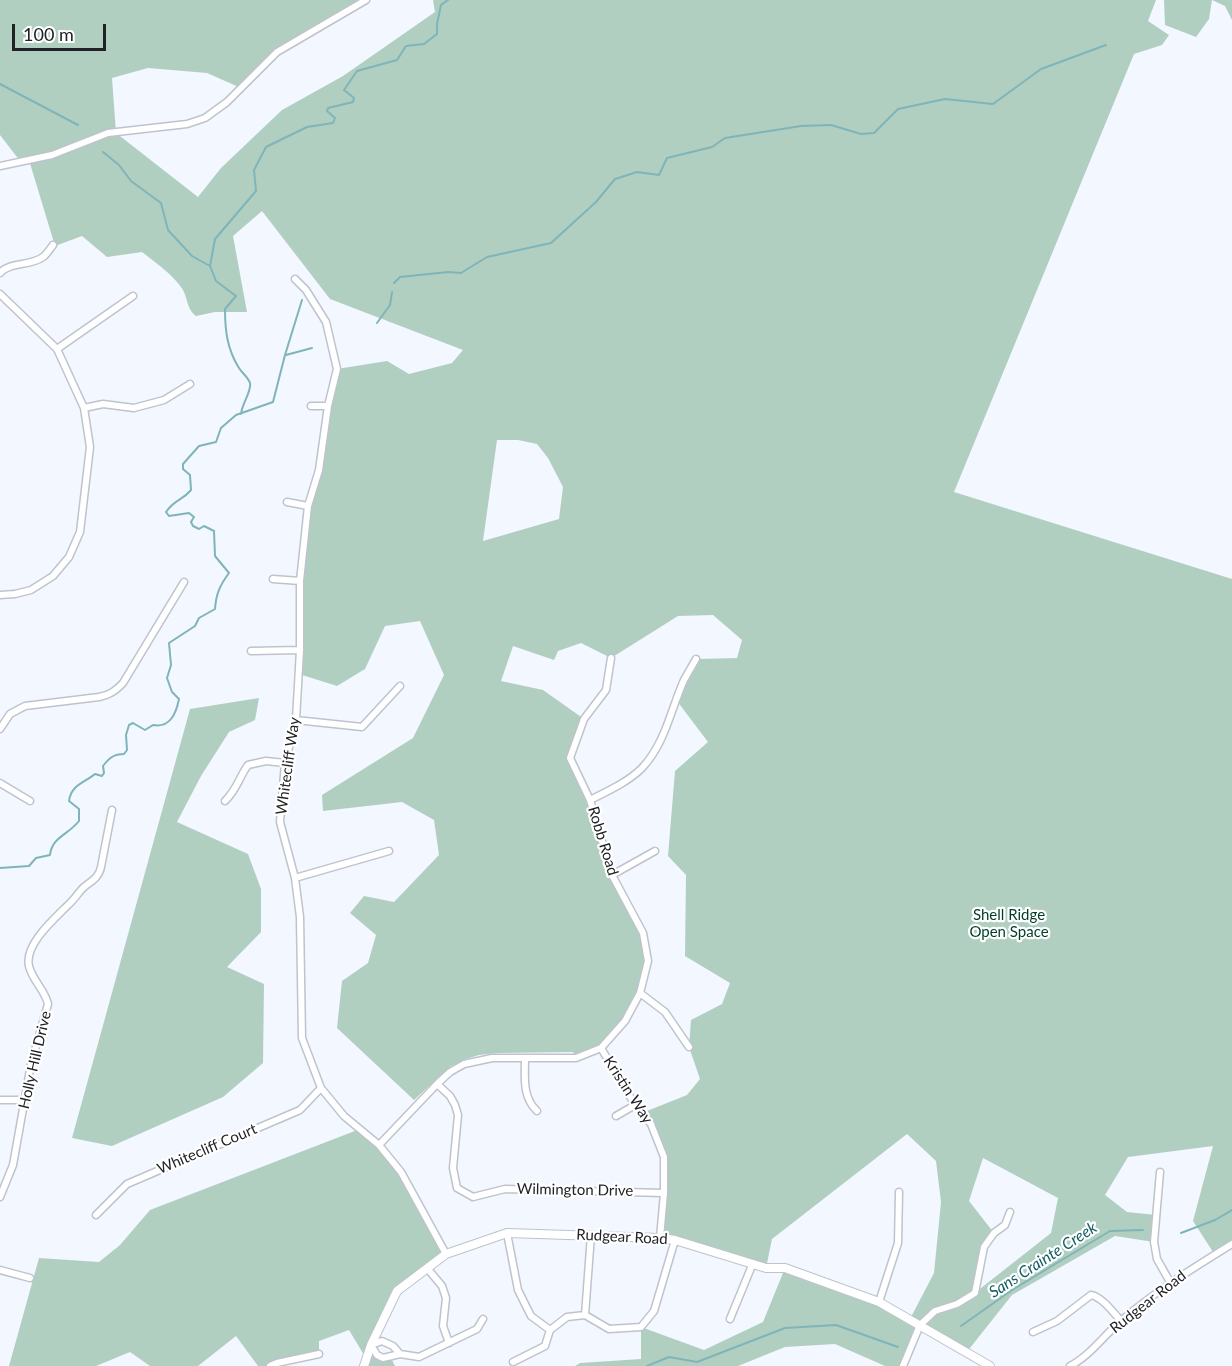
<!DOCTYPE html>
<html>
<head>
<meta charset="utf-8">
<style>
	body { margin:0 }
	#map { position:relative; width:1232px; height:1366px; overflow:hidden; background:#f3f7ff; font-family:Lato,sans-serif }
	canvas { display:block }
	.scale { position:absolute; left:12px; top:24px; width:94px; height:27px; box-sizing:border-box; border:3px solid #202226; border-top:0; padding-left:8px; font-size:18px; line-height:21px; white-space:nowrap; color:#202226; -webkit-text-stroke:4px #fff; paint-order:stroke }
</style>
</head>
<body>
<div id="map">
<canvas width="1232" height="1366"></canvas>
<div class="scale">100 m</div>
</div>
<script>
const ctx = document.querySelector('canvas').getContext('2d');
ctx.lineJoin = 'round';
function fillPath(path, color) { ctx.fillStyle = color; ctx.fill(path, 'evenodd'); }
function trace(path, color, width, dash) { ctx.strokeStyle = color; ctx.lineWidth = width; ctx.lineCap = dash ? 'butt' : 'round'; ctx.setLineDash(dash || []); ctx.stroke(path); }
function write(font, color, halo, rows, align = 'center') {
  ctx.font = font + ' Lato,sans-serif'; ctx.lineWidth = 4.5; ctx.setLineDash([]); ctx.textBaseline = 'middle'; ctx.strokeStyle = halo; ctx.fillStyle = color; for (const [text, x, y, turn = 0] of rows) {
    ctx.save(); ctx.translate(x, y); ctx.rotate((+turn || 0) * Math.PI / 180); ctx.textAlign = isNaN(turn) ? turn : align; if (halo) ctx.strokeText(text, 0, 0); ctx.fillText(text, 0, 0); ctx.restore();
  }
}
fillPath(new Path2D(`
	M0 0H366L277 52 241 88 207 73 148 68 112 78 116 133 198 197 221 168 282 110 343 76 435 12 433 0H1156L1148 21 1169 35 1162 45 1134 54 954 492 1232 579V1244L1215 1255 1193 1221 1213 1146 1128 1157 1105 1195 1127 1212 1156 1215 1154 1242 1115 1236 1012 1295 966 1353 920 1326 903 1366H885L835 1344 785 1347 738 1366H575L580 1363 641 1359V1327L704 1350 763 1322 785 1268 879 1302 910 1319 934 1273 941 1202 936 1161 907 1134 772 1239 766 1268 660 1238 664 1157 651 1124 642 1113 687 1095 700 1079 689 1047 691 1020 722 1004 730 983 685 956 686 875 668 856 675 771 708 742 677 701 696 659 737 658 742 640 713 615 678 616 611 658 581 643 558 651 554 660 513 646 501 681 543 690 584 719 570 759 590 800 612 875 643 933 648 961 640 993 625 1021 601 1048 576 1058 573 1052 498 1053 479 1055 466 1059 451 1066 414 1100 337 1028 342 981 368 963 376 935 350 913 364 896 394 902 439 855 434 820 402 802 323 811 322 795 413 738 444 675 420 621 385 626 365 669 337 686 299 674 300 581 308 506 319 470 337 369 387 361 409 374 452 363 463 350 330 299 262 211 233 236 247 312H215L196 316C186 309 188 296 181 287 171 273 156 263 142 252L107 257 82 236 55 246 29 160 20 161 0 135ZM497 440H518L537 444 548 458 563 487 559 519 483 541ZM983 1158 1058 1198 1051 1233 976 1292 984 1247 994 1233 969 1201Z
	M1164 0H1232V20L1225 6 1212 0 1209 19 1196 37 1165 25Z
	M259 698 255 720 229 732 201 776 177 822 248 854 261 889V932L227 967 264 984 263 1063 223 1097 112 1146 72 1138 190 709Z
	M360 1129 401 1172 446 1254 397 1291 371 1345 377 1355 391 1358 395 1366H364L367 1360 349 1330 319 1341V1354L270 1366H258L236 1336 198 1366H150L130 1352 96 1366H9L39 1258 99 1262 120 1245 150 1210Z`), '#b1cfc0');
trace(new Path2D(`
	M0 84 78 125
	M103 152 119 165 131 181 161 203 168 230 192 256 210 266 216 281 236 296 225 309C225 330 227 349 239 368 242 373 248 377 250 383 252 391 242 403 241 414
	M210 266 215 239 256 191 254 170 266 147 307 127 333 123 335 118 327 111 328 108 353 102 354 98 344 90 357 71 397 60 406 46 424 44 437 34V24L441 5 448 0
	M394 283 400 277 448 272 461 273 487 257 551 243 596 202 615 179 637 172 659 175 667 158 712 147 725 138 801 126 831 125 861 134 874 133 898 109 945 99 993 104 1041 69 1106 45
	M377 323 390 305 392 292
	M286 355 312 348
	M0 868 29 866 36 858 50 855C52 837 68 835 79 821V809L69 801C71 785 84 783 95 774L102 776 104 773 103 766C109 758 114 754 124 754L127 750 126 735 129 725 133 723 145 730 153 725C170 728 176 714 179 699L172 692 167 678 171 665 169 643 195 626 199 618 215 609C216 594 220 585 229 573L215 556 214 531 204 526 199 529 193 526 191 522 194 517 189 513 169 516 166 512C175 499 182 501 191 490L190 475 183 469V464L199 446 216 442 221 428 236 415 273 402 285 355 302 300
	M1181 1233 1215 1220 1232 1210
	M961 1326 1012 1290 1110 1231 1143 1230
	M647 1366 669 1357 697 1362 785 1328 836 1325 898 1347`), '#7fb4b9', 2);
const minor = new Path2D(`
	M0 166 52 155 108 133 187 124 205 118 227 102 277 52 366 0
	M0 273C9 262 31 266 43 257 47 254 50 249 53 245
	M295 279 306 290 326 322 337 369 328 406 319 470 308 506 300 581V650L296 720 285 763 280 822 295 878 300 917 302 1038 321 1088 344 1116 379 1145 401 1172 446 1254
	M0 294 57 349 84 408 90 447 80 532 69 557 53 576 31 590 15 594 0 595
	M57 349 133 296
	M311 406H328
	M84 408 103 404 134 408 164 400 190 384
	M287 502 308 506
	M273 579 300 581
	M251 651 300 650
	M296 720 362 727 400 686
	M0 729 10 714 25 706 99 697C110 695 115 691 123 683L184 582
	M0 783 30 801
	M590 800C608 791 628 782 642 768 665 744 671 709 684 680 688 673 692 666 696 659
	M225 801C238 788 238 779 248 765L266 761 285 763
	M612 875 655 851
	M295 878 389 851
	M640 993 665 1012 689 1047
	M601 1048 635 1105 651 1124 664 1157V1193L660 1238
	M525 1058C525 1077 522 1097 537 1111
	M437 1084 450 1096 455 1105 458 1115 453 1168 457 1188 473 1197 505 1189 664 1193
	M0 1100H24
	M616 1116 635 1105
	M379 1145 437 1084 450 1072 464 1064 492 1058H576L601 1048 625 1021 640 993 648 961 643 933 612 875 590 800 570 758 584 719 606 690 611 658
	M1160 1172 1154 1242 1157 1259 1170 1282
	M0 1197 13 1165 31 1064 48 1004C45 990 32 980 29 966 24 945 54 919 68 905 74 900 78 893 83 888 91 881 99 878 101 867L112 810
	M96 1215 127 1184 300 1110 321 1088
	M507 1233 518 1290 531 1316 550 1330
	M427 1268 442 1286 446 1298 443 1326 449 1343
	M0 1270 30 1278
	M879 1302 898 1243 899 1192
	M585 1315 591 1235
	M730 1319 753 1263
	M1033 1332 1057 1321 1091 1295C1102 1297 1113 1312 1121 1321
	M400 1354 393 1346 382 1341 371 1345 377 1355 383 1358 400 1354 419 1357 477 1329 483 1319
	M513 1362 545 1346 550 1330 567 1317 585 1315 609 1329 641 1327 654 1311 675 1240
	M270 1366 277 1363 319 1354
	M903 1366 920 1325 935 1311 957 1304 975 1293 984 1247 994 1233 1005 1225 1010 1212
	M1070 1366C1090 1356 1104 1335 1122 1320 1156 1291 1193 1268 1232 1244`);
const tertiary = new Path2D(`
	M364 1366 371 1345 397 1291 446 1254 507 1233 660 1238 675 1240 766 1268H785L879 1302 990 1366`);
trace(minor, '#bec3cd', 9);
trace(tertiary, '#bec3cd', 10);
trace(minor, '#fff', 6);
trace(tertiary, '#fff', 8);
write('15px', '#202226', '#fff', [
	["Whitecliff Way",288,766,-82],
	["Robb Road",603,841,73],
	["Holly Hill Drive",35,1060,-77],
	["Kristin Way",628,1090,57],
	["Whitecliff Court",207,1149,-23],
	["Wilmington Drive",575,1190,1],
	["Rudgear Road",622,1237,3],
	["Rudgear Road",1148,1302,-38]
]);
write('15px', '#003d28', '#fff', [
	["Shell Ridge",1009,915],
	["Open Space",1009,932]
]);
write('italic 16px', '#125e64', '#fff', [
	["Sans Crainte Creek",1043,1260,-33]
]);
</script>
</body>
</html>
